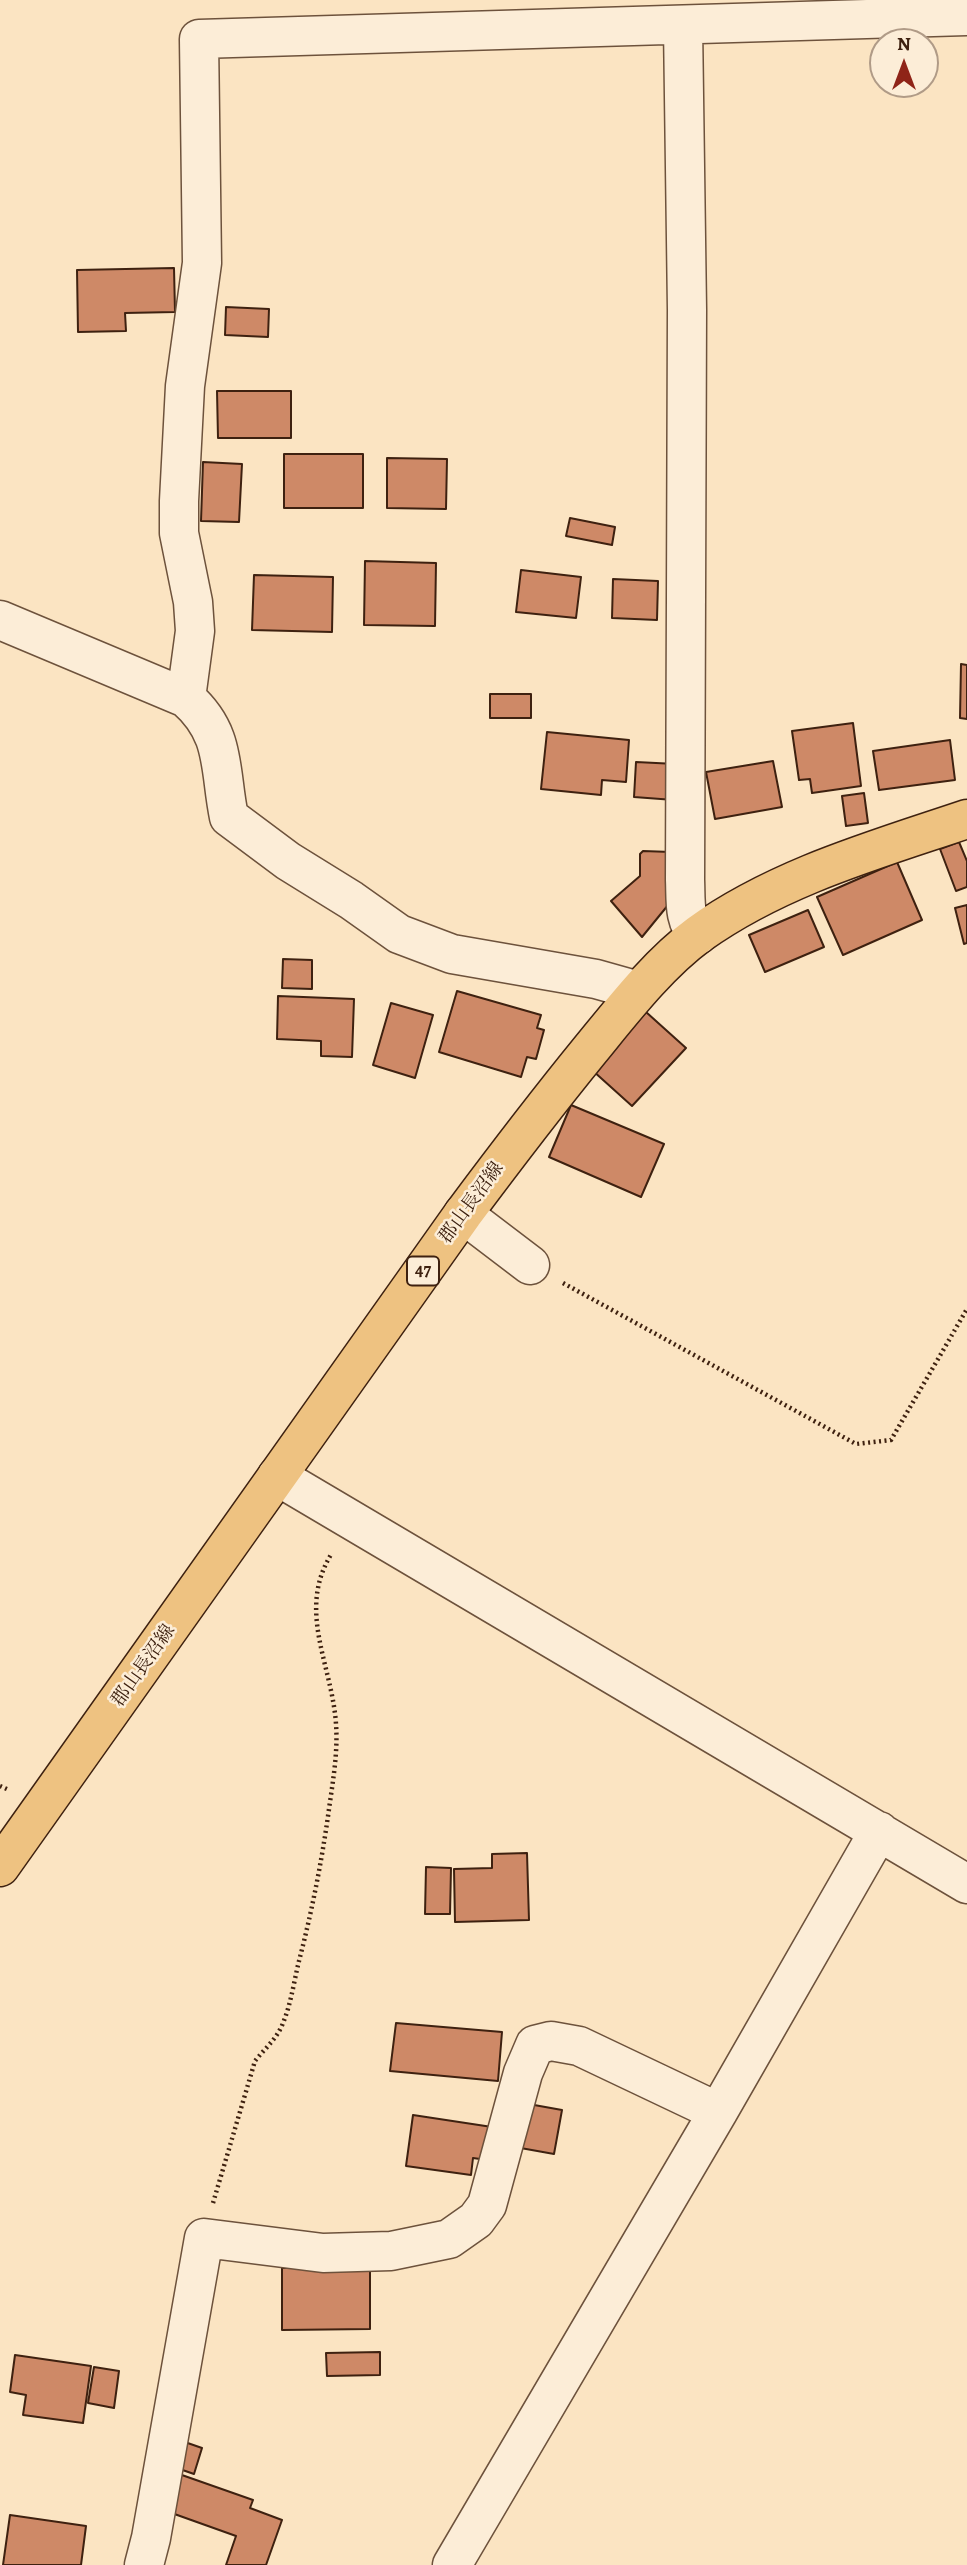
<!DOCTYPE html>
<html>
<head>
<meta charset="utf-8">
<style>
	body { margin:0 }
	#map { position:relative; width:967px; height:2565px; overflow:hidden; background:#fbe4c2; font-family:Alegreya,serif }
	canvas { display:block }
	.north { position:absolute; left:869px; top:28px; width:70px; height:70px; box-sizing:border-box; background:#fcedd7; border:2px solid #b09b87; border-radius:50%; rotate:0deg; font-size:19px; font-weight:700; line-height:28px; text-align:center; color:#3e2110 }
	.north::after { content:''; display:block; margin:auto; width:24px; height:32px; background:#8f2418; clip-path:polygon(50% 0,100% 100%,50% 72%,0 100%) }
</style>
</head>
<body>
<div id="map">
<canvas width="967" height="2565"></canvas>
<div class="north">N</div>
</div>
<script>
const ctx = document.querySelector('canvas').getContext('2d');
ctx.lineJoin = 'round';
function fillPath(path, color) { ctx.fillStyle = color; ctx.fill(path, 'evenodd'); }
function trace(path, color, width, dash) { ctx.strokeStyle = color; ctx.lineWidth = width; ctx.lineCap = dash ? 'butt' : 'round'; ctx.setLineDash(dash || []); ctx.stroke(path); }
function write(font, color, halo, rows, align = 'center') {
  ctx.font = font + ' Alegreya,"Noto Serif JP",serif'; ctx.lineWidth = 5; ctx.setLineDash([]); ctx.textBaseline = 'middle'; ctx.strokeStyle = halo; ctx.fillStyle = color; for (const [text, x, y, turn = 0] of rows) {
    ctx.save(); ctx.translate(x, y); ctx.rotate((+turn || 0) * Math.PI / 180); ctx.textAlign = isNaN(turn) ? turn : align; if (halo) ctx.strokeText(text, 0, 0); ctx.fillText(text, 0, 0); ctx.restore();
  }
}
const building = new Path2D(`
	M174 268 175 312 125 313 126 331 78 332 77 270Z
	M226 307 269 309 268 337 225 335Z
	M217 391H291V438H218Z
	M284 454H363V508H284Z
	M387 458 447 459 446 509 387 508Z
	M203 462 242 464 239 522 201 521Z
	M570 518 615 527 612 545 566 536Z
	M365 561 436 563 435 626 364 625Z
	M521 570 581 577 576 618 516 612Z
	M254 575 333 577 332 632 252 630Z
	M613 579 658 581 657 620 612 618Z
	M961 664 967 665V719L960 718Z
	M490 694H531V718H490Z
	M853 723 861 786 812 793 810 779 799 780 792 731Z
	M547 732 629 740 626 782 602 780 601 795 541 789Z
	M950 740 955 780 879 790 873 751Z
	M773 761 782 807 715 819 706 772Z
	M636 762 676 764 674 800 634 797Z
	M864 793 868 823 846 826 842 796Z
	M959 842 967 861V887L956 891 940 849Z
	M643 851 671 852 673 899 642 937 611 901 640 876V854Z
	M897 862 922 920 843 955 817 897Z
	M967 905V943L964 944 955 908Z
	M808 910 824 947 765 972 749 935Z
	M283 959 312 960V989L282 988Z
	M457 991 541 1015 537 1028 544 1030 536 1059 527 1057 521 1077 439 1052Z
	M278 996 354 999 352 1057 321 1056V1041L277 1039Z
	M391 1003 433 1015 415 1078 373 1065Z
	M646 1012 686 1048 632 1106 592 1070Z
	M571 1105 664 1144 641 1197 549 1157Z
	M527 1853 529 1920 455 1922 454 1869 492 1868V1854Z
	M426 1867 451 1868 450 1914H425Z
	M396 2023 502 2032 498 2081 390 2071Z
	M523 2103 562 2110 554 2154 515 2147Z
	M413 2115 492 2127 487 2160 473 2158 471 2175 406 2166Z
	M370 2267V2329L282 2330V2268Z
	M380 2352V2375L327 2376 326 2353Z
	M15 2355 91 2366 83 2423 23 2415 26 2395 10 2392Z
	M94 2367 119 2371 114 2408 88 2403Z
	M179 2440 202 2448 194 2474 171 2466Z
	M179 2474 253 2500 250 2508 282 2520 266 2565H226L236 2536 166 2511Z
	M10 2515 86 2526 81 2565H3Z`);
fillPath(building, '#ce8967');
trace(building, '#3e2110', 2);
const minor = new Path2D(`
	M683 25 687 310 685 880C686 898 683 922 698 935
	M0 620 186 698C227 734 219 769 229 817L288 861 351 900 399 934 452 954 596 979 628 988 636 993
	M186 698 195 631 193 602 179 533V501L185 386 202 263 199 39 967 16
	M463 1214 530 1265
	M277 1476 967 1884
	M144 2565 151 2538 204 2238 323 2253 391 2251 449 2239 476 2220 487 2205 523 2073 535 2045 551 2041 579 2046 718 2112
	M452 2565 718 2112 879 1831`);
const major = new Path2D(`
	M0 1867 463 1214C504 1159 546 1104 590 1050 622 1011 658 964 699 934 779 877 875 850 967 819`);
trace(minor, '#6d523c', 41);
trace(major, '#3e2110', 41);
trace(new Path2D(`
	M563 1283 856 1444 891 1440 967 1309
	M0 1786 9 1790
	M213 2203 255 2061C265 2048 277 2039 283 2023 291 2004 294 1981 299 1961 312 1911 322 1860 329 1809 333 1780 338 1753 336 1724 332 1664 296 1610 332 1553`), '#3e2110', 4.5, [2, 3.5]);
trace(minor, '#fcedd7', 38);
trace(major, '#eec281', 38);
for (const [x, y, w] of [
	[423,1271,32]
]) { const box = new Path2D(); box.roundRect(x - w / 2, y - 14.5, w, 29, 5); ctx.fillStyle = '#fcedd7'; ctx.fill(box); trace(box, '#3e2110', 2); }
write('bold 18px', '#3e2110', null, [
	["47",423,1271]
]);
write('19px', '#3e2110', '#fcedd7', [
	["郡山長沼線",472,1203,-54],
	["郡山長沼線",144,1666,-55]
]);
</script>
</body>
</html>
